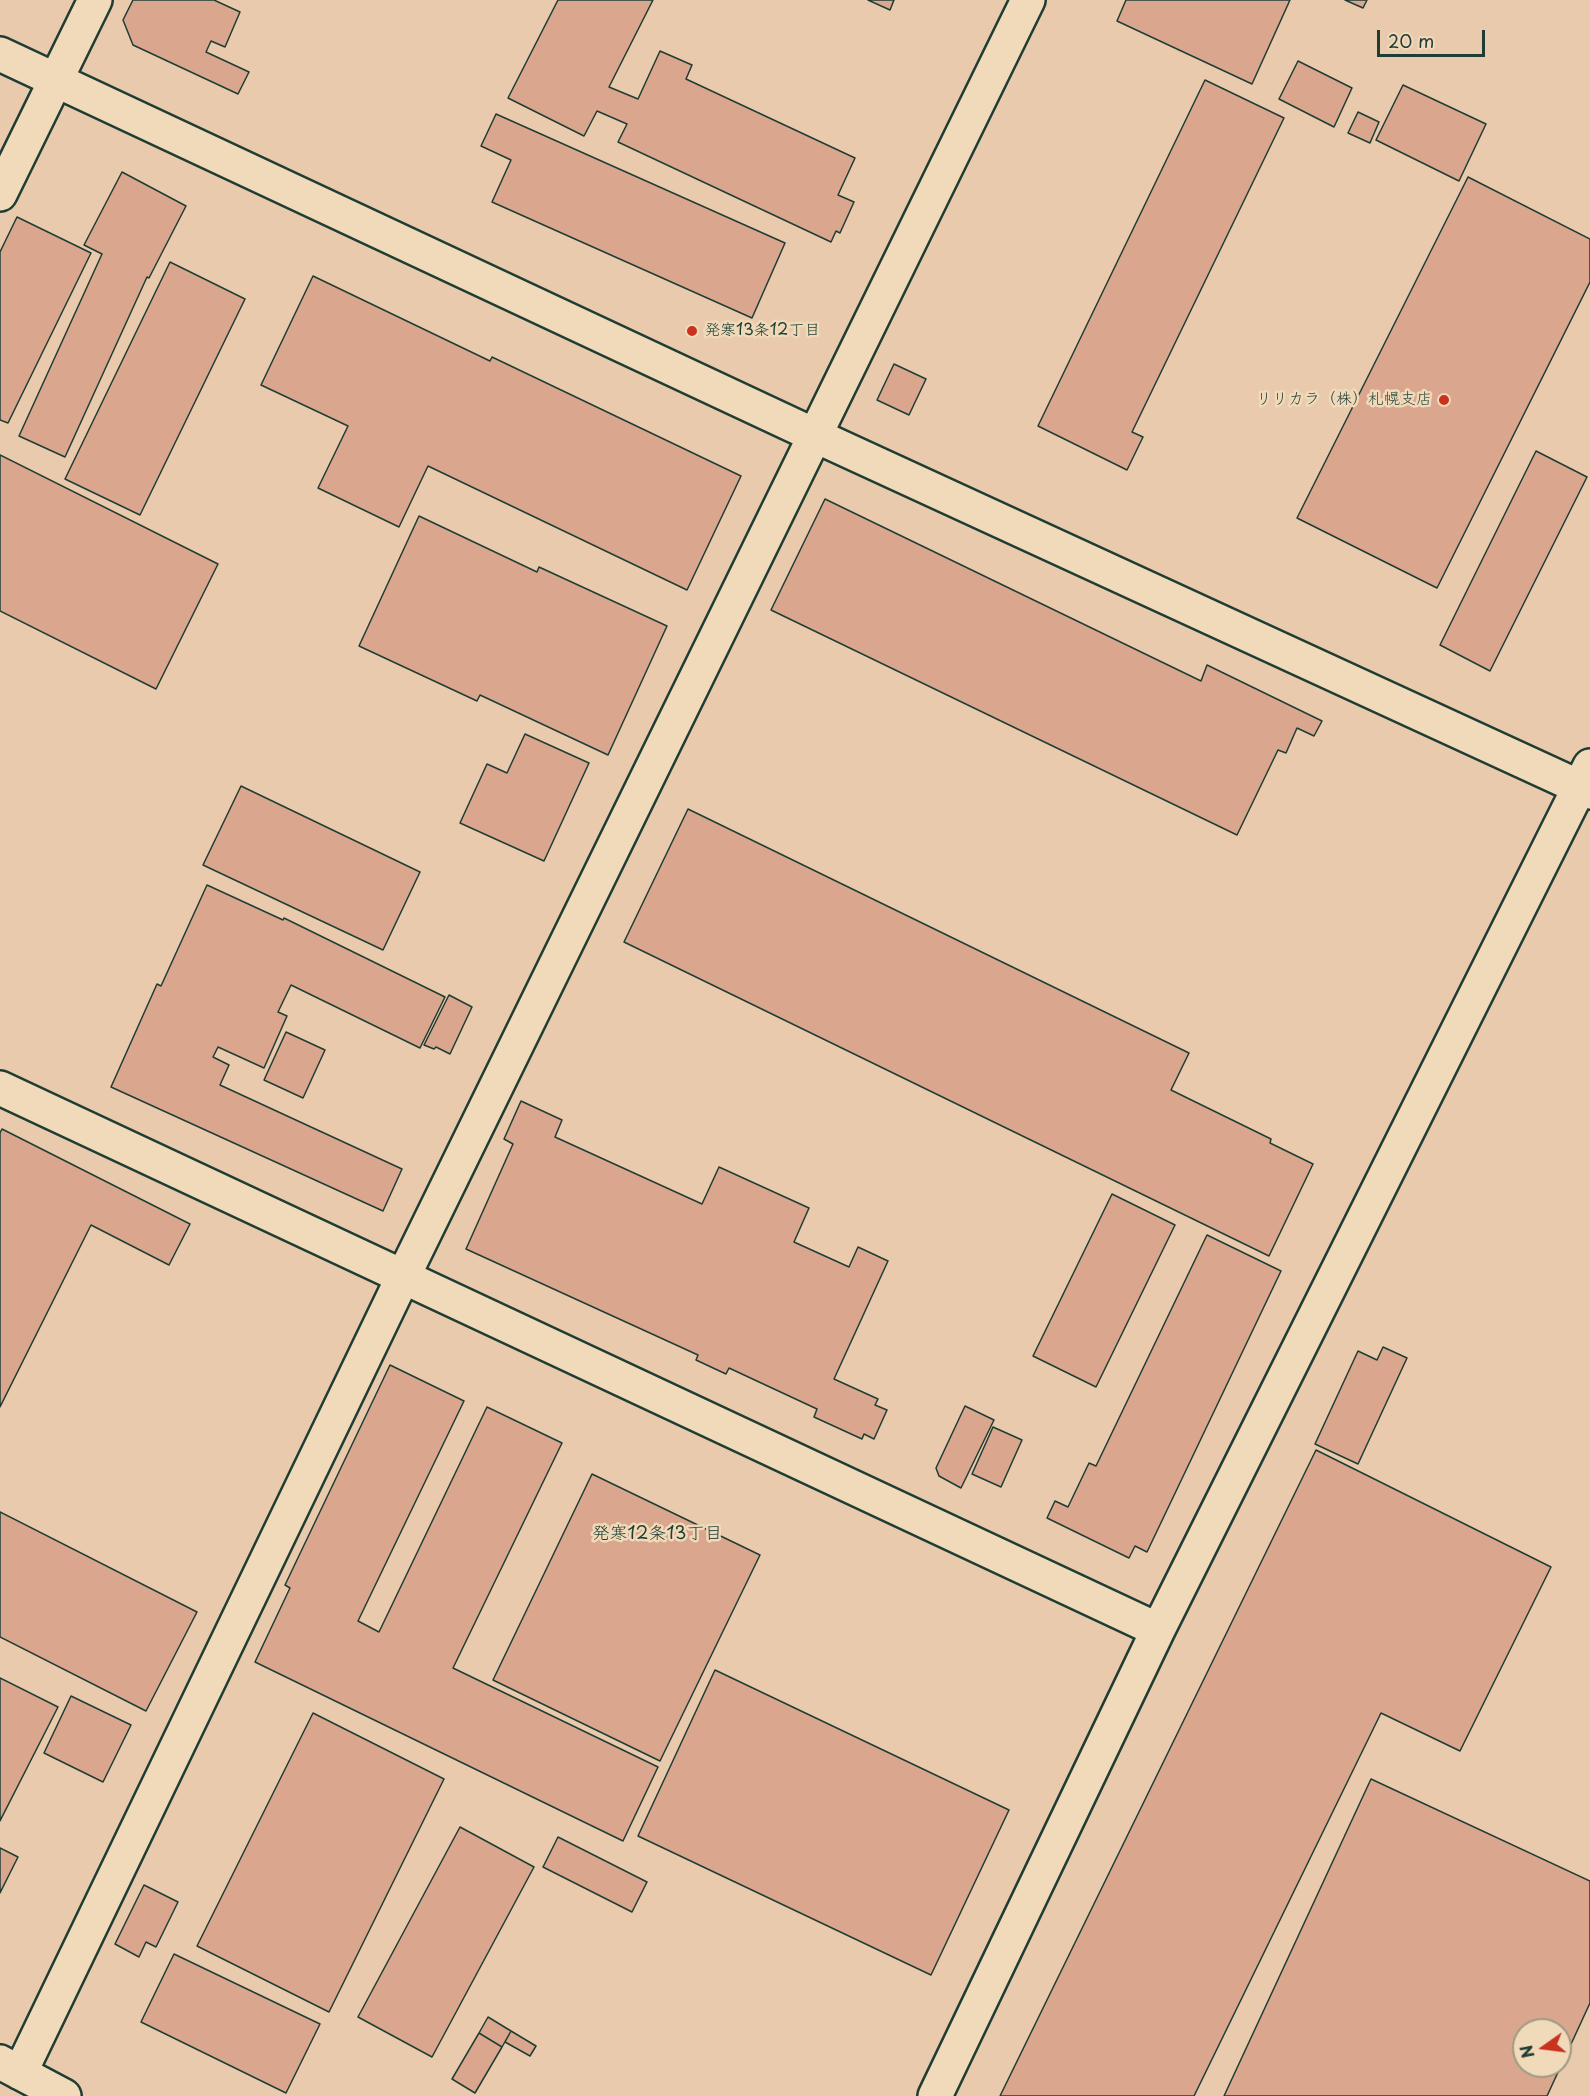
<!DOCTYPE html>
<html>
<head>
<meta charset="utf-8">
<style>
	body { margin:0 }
	#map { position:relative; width:1590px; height:2096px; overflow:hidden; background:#f1dab9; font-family:"Playpen Sans",sans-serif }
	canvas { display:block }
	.north { position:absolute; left:1512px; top:2018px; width:60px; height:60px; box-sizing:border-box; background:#f1dab9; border:2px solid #9d9b84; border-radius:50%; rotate:256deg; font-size:16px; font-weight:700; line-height:24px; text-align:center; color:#1f3d34 }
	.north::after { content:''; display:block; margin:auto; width:21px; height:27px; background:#c8321e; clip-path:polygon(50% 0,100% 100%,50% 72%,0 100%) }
	.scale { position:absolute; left:1377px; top:30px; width:108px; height:27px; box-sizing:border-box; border:3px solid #1f3d34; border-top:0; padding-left:8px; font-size:18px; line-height:21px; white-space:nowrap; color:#1f3d34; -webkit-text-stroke:4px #f1dab9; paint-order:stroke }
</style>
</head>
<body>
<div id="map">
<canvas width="1590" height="2096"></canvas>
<div class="north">N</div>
<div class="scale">20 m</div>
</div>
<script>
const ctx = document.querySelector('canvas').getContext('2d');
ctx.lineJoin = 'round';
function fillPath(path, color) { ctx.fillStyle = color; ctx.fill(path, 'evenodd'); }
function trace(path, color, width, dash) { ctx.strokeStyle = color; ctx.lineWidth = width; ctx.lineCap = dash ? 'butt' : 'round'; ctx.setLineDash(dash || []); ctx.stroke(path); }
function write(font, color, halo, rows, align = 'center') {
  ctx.font = font + ' "Playpen Sans","Klee One",sans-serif'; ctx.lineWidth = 5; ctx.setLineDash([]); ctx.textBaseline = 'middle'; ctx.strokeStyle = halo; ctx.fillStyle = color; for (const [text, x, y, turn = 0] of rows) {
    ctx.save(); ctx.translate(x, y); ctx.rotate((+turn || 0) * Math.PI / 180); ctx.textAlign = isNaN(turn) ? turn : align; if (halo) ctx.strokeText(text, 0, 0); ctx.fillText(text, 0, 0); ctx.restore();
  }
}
fillPath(new Path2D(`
	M0 0H1590V2096H0ZM1524 2030H1560V2066H1524Z`), '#eacaac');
const building = new Path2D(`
	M133 0H214L240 12 225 47 211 41 206 52 249 72 238 94 133 45 123 20Z
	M558 0H653L609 87 638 99 660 51 692 65 686 79 855 158 838 195 854 202 840 233 836 231 831 242 618 142 627 124 597 111 584 136 508 98Z
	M868 0H894L890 10Z
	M1126 0H1290L1252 84 1117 21Z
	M1345 0H1367L1363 8Z
	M1298 61 1352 88 1334 127 1279 99Z
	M1205 80 1284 118 1132 432 1143 437 1127 470 1038 426Z
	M1403 85 1486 124 1459 181 1376 140Z
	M1358 112 1379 122 1370 143 1348 133Z
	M496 114 785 243 752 318 492 202 511 160 481 146Z
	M122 172 186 206 149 278 147 277 65 457 19 436 102 254 84 245Z
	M1468 177 1590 239V282L1437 588 1297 518Z
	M17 217 91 253 8 423 0 420V252Z
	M170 262 245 299 140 515 65 479Z
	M313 276 490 361 492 357 741 476 687 590 428 466 399 527 318 488 348 426 261 385Z
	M894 364 926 379 909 415 877 400Z
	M1536 451 1587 477 1490 671 1440 645Z
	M0 455 218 564 156 689 0 611Z
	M825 499 1201 681 1207 665 1322 721 1314 736 1297 728 1286 753 1278 750 1237 835 771 610Z
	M419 516 537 572 539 567 667 626 608 755 480 695 477 701 359 646Z
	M525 734 589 763 544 861 460 823 487 764 507 773Z
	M241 786 420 872 383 950 203 865Z
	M688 809 1189 1053 1171 1090 1271 1139 1270 1143 1313 1164 1269 1256 624 942Z
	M207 885 283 920 284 918 445 997 420 1048 291 985 278 1012 287 1016 264 1068 218 1047 213 1057 229 1065 220 1085 402 1169 383 1211 111 1087 157 984 161 986Z
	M449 995 472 1007 450 1054 436 1047 434 1049 424 1045Z
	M286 1032 325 1050 303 1098 264 1080Z
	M521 1101 562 1120 555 1137 702 1204 719 1167 809 1208 794 1242 849 1267 858 1247 888 1261 834 1379 878 1399 875 1405 887 1410 874 1439 864 1434 862 1439 814 1417 817 1409 729 1368 726 1374 696 1360 698 1355 466 1249 513 1144 504 1139Z
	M2 1129 190 1224 169 1265 91 1225 0 1407V1133Z
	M1112 1194 1175 1225 1096 1387 1033 1356Z
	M1207 1235 1281 1271 1147 1552 1135 1546 1129 1558 1047 1518 1055 1501 1068 1507 1089 1463 1096 1466Z
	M1383 1347 1407 1358 1358 1464 1315 1444 1358 1351 1377 1360Z
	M390 1365 464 1401 358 1621 379 1632 487 1407 562 1443 453 1668 658 1767 623 1841 255 1662 290 1588 285 1585Z
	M965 1406 994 1420 961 1488 939 1476 936 1468Z
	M993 1427 1022 1440 1001 1487 972 1474Z
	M1316 1450 1551 1567 1460 1751 1381 1713 1194 2096H1000Z
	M592 1474 760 1555 660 1761 493 1680Z
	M0 1512 197 1612 146 1711 0 1637Z
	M715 1670 1009 1810 931 1975 638 1836Z
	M0 1678 58 1707 0 1821Z
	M71 1696 131 1725 103 1782 44 1753Z
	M313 1713 444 1779 329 2012 197 1946Z
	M1371 1779 1590 1881V2003L1547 2096H1224ZM1524 2030H1560V2066H1524Z
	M460 1827 534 1867 432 2057 358 2017Z
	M558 1837 647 1882 632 1912 543 1867Z
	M0 1848 18 1857 0 1893Z
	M144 1885 178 1902 156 1947 146 1942 139 1957 115 1944Z
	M174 1954 320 2024 286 2093 141 2022Z
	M488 2017 511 2031 502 2047 479 2033Z
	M511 2031 536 2046 530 2056 505 2042Z
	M479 2033 502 2047 475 2093 452 2079Z`);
fillPath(building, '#daa68e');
trace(building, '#1f3d34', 1.5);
const minor = new Path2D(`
	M0 54 814 435 1590 792
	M0 194 95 0
	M0 1088 1158 1630
	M0 2062 64 2096
	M20 2073 403 1277 1028 0
	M935 2096 1158 1630 1590 766`);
trace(minor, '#1f3d34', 38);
trace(minor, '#f1dab9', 33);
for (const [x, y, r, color] of [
	[692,331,6,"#c8321e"],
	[1444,400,6,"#c8321e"]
]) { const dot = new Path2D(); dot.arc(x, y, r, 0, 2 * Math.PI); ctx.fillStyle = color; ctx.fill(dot); trace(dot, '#f1dab9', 2); }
write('16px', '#1f3d34', '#f1dab9', [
	["発寒13条12丁目",704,331],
	["リリカラ（株）札幌支店",1432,400,"right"]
], 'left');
write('18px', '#1f3d34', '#f1dab9', [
	["発寒12条13丁目",657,1534]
]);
</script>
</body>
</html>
